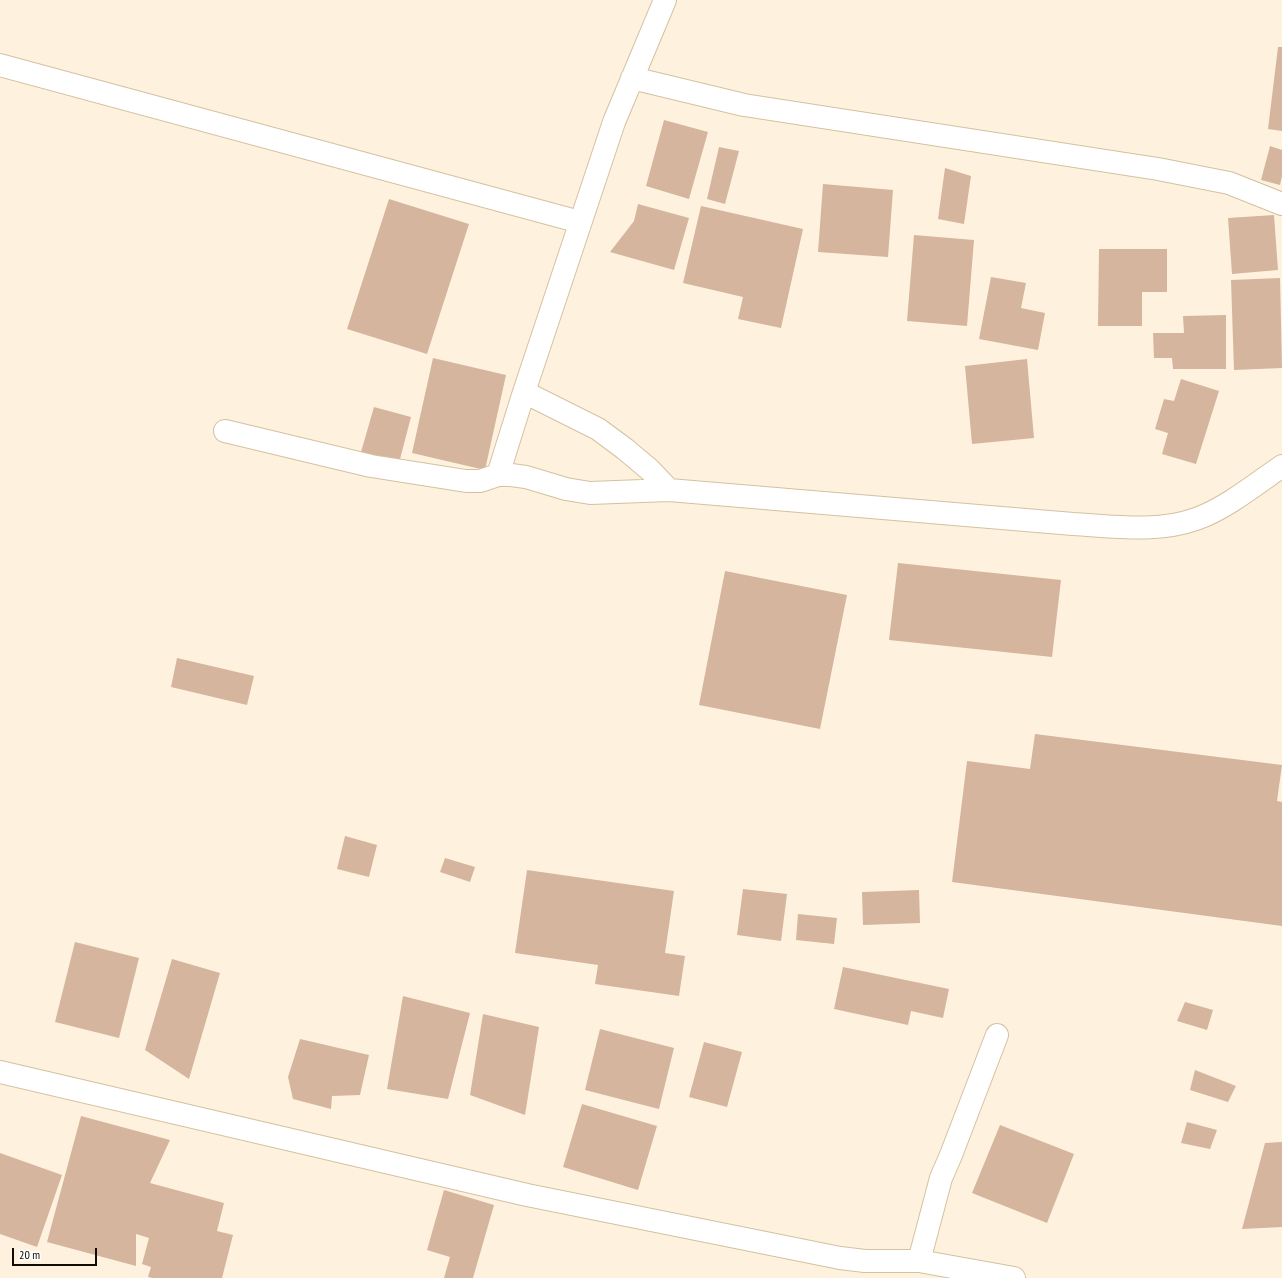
<!DOCTYPE html>
<html>
<head>
<meta charset="utf-8">
<style>
	body { margin:0 }
	#map { position:relative; width:1282px; height:1278px; overflow:hidden; background:#fef2de; font-family:"PT Sans Narrow",sans-serif }
	canvas { display:block }
	.scale { position:absolute; left:12px; top:1248px; width:85px; height:18px; box-sizing:border-box; border:2px solid #110b02; border-top:0; padding-left:5px; font-size:12px; line-height:14px; white-space:nowrap; color:#110b02; -webkit-text-stroke:3px #fff; paint-order:stroke }
</style>
</head>
<body>
<div id="map">
<canvas width="1282" height="1278"></canvas>
<div class="scale">20 m</div>
</div>
<script>
const ctx = document.querySelector('canvas').getContext('2d');
ctx.lineJoin = 'round';
function fillPath(path, color) { ctx.fillStyle = color; ctx.fill(path, 'evenodd'); }
function trace(path, color, width, dash) { ctx.strokeStyle = color; ctx.lineWidth = width; ctx.lineCap = dash ? 'butt' : 'round'; ctx.setLineDash(dash || []); ctx.stroke(path); }
fillPath(new Path2D(`
	M1278 47H1282V131L1268 129Z
	M664 120 708 132 689 199 646 186Z
	M1270 146 1282 150V176L1280 185 1261 180Z
	M719 147 739 151 725 204 707 199Z
	M945 168 971 176 964 224 938 219Z
	M823 184 893 190 888 257 818 252Z
	M389 199 469 224 427 354 347 329Z
	M638 204 689 218 674 270 610 252 634 221Z
	M701 206 803 229 781 328 738 319 743 297 683 283Z
	M1274 215 1278 270 1232 274 1228 218Z
	M914 235 974 240 967 326 907 321Z
	M1099 249H1167V292H1142V326H1098Z
	M991 277 1026 283 1021 308 1045 313 1038 350 979 339Z
	M1280 278 1282 368 1234 370 1231 280Z
	M1226 315V369H1173L1172 358H1154L1153 333H1184L1183 316Z
	M433 358 506 375 485 470 412 453Z
	M1027 359 1034 438 972 444 965 366Z
	M1181 379 1219 391 1196 464 1162 454 1168 433 1155 429 1164 399 1174 401Z
	M374 407 411 417 399 463 361 452Z
	M898 563 1061 580 1052 657 889 640Z
	M725 571 847 595 820 729 699 705Z
	M177 658 254 676 247 705 171 687Z
	M1035 734 1282 765 1277 801 1282 802V926L952 882 967 761 1030 769Z
	M345 836 377 845 369 877 337 869Z
	M445 858 475 867 470 882 440 872Z
	M527 870 674 891 665 953 685 956 679 996 595 984 598 965 515 953Z
	M743 889 787 894 781 941 737 935Z
	M919 890 920 923 863 925 862 892Z
	M798 914 837 918 834 944 796 940Z
	M75 942 139 958 119 1038 55 1022Z
	M172 959 220 973 189 1079 145 1050Z
	M843 967 949 989 943 1018 911 1011 908 1025 834 1009Z
	M403 996 470 1013 448 1099 387 1089Z
	M1185 1002 1213 1010 1207 1030 1177 1021Z
	M483 1014 539 1027 525 1115 470 1095Z
	M600 1029 674 1048 659 1109 585 1090Z
	M300 1039 369 1055 360 1095 332 1096 331 1109 293 1099 288 1077Z
	M704 1042 742 1052 727 1107 689 1097Z
	M1195 1070 1236 1086 1228 1102 1190 1090Z
	M582 1104 657 1126 638 1190 563 1167Z
	M81 1116 170 1140 150 1183 224 1203 217 1231 233 1235 222 1278H153L148 1277 151 1267 142 1264 149 1238 136 1234V1266L47 1242Z
	M1187 1122 1217 1130 1210 1149 1181 1143Z
	M1000 1125 1074 1154 1047 1223 972 1193Z
	M1282 1142V1227L1242 1229 1265 1143Z
	M0 1153 62 1175 37 1247 0 1234Z
	M444 1190 494 1205 473 1278H444L450 1257 427 1250Z`), '#d5b59e');
const minor = new Path2D(`
	M0 65 580 222
	M632 78 744 105 1158 169 1229 183 1282 204
	M524 392 598 429 625 449 650 470 669 490
	M225 431 371 466 466 481H480L498 475H511L526 477 566 489 590 493 669 490 1073 524C1112 526 1158 533 1196 519 1225 509 1256 484 1282 466
	M498 475 524 392 614 122 665 0
	M0 1072 527 1195 840 1258 865 1261H919L1014 1278
	M919 1261 941 1178 951 1155 997 1035`);
trace(minor, '#d4c1a0', 24);
trace(minor, '#fff', 22);
</script>
</body>
</html>
